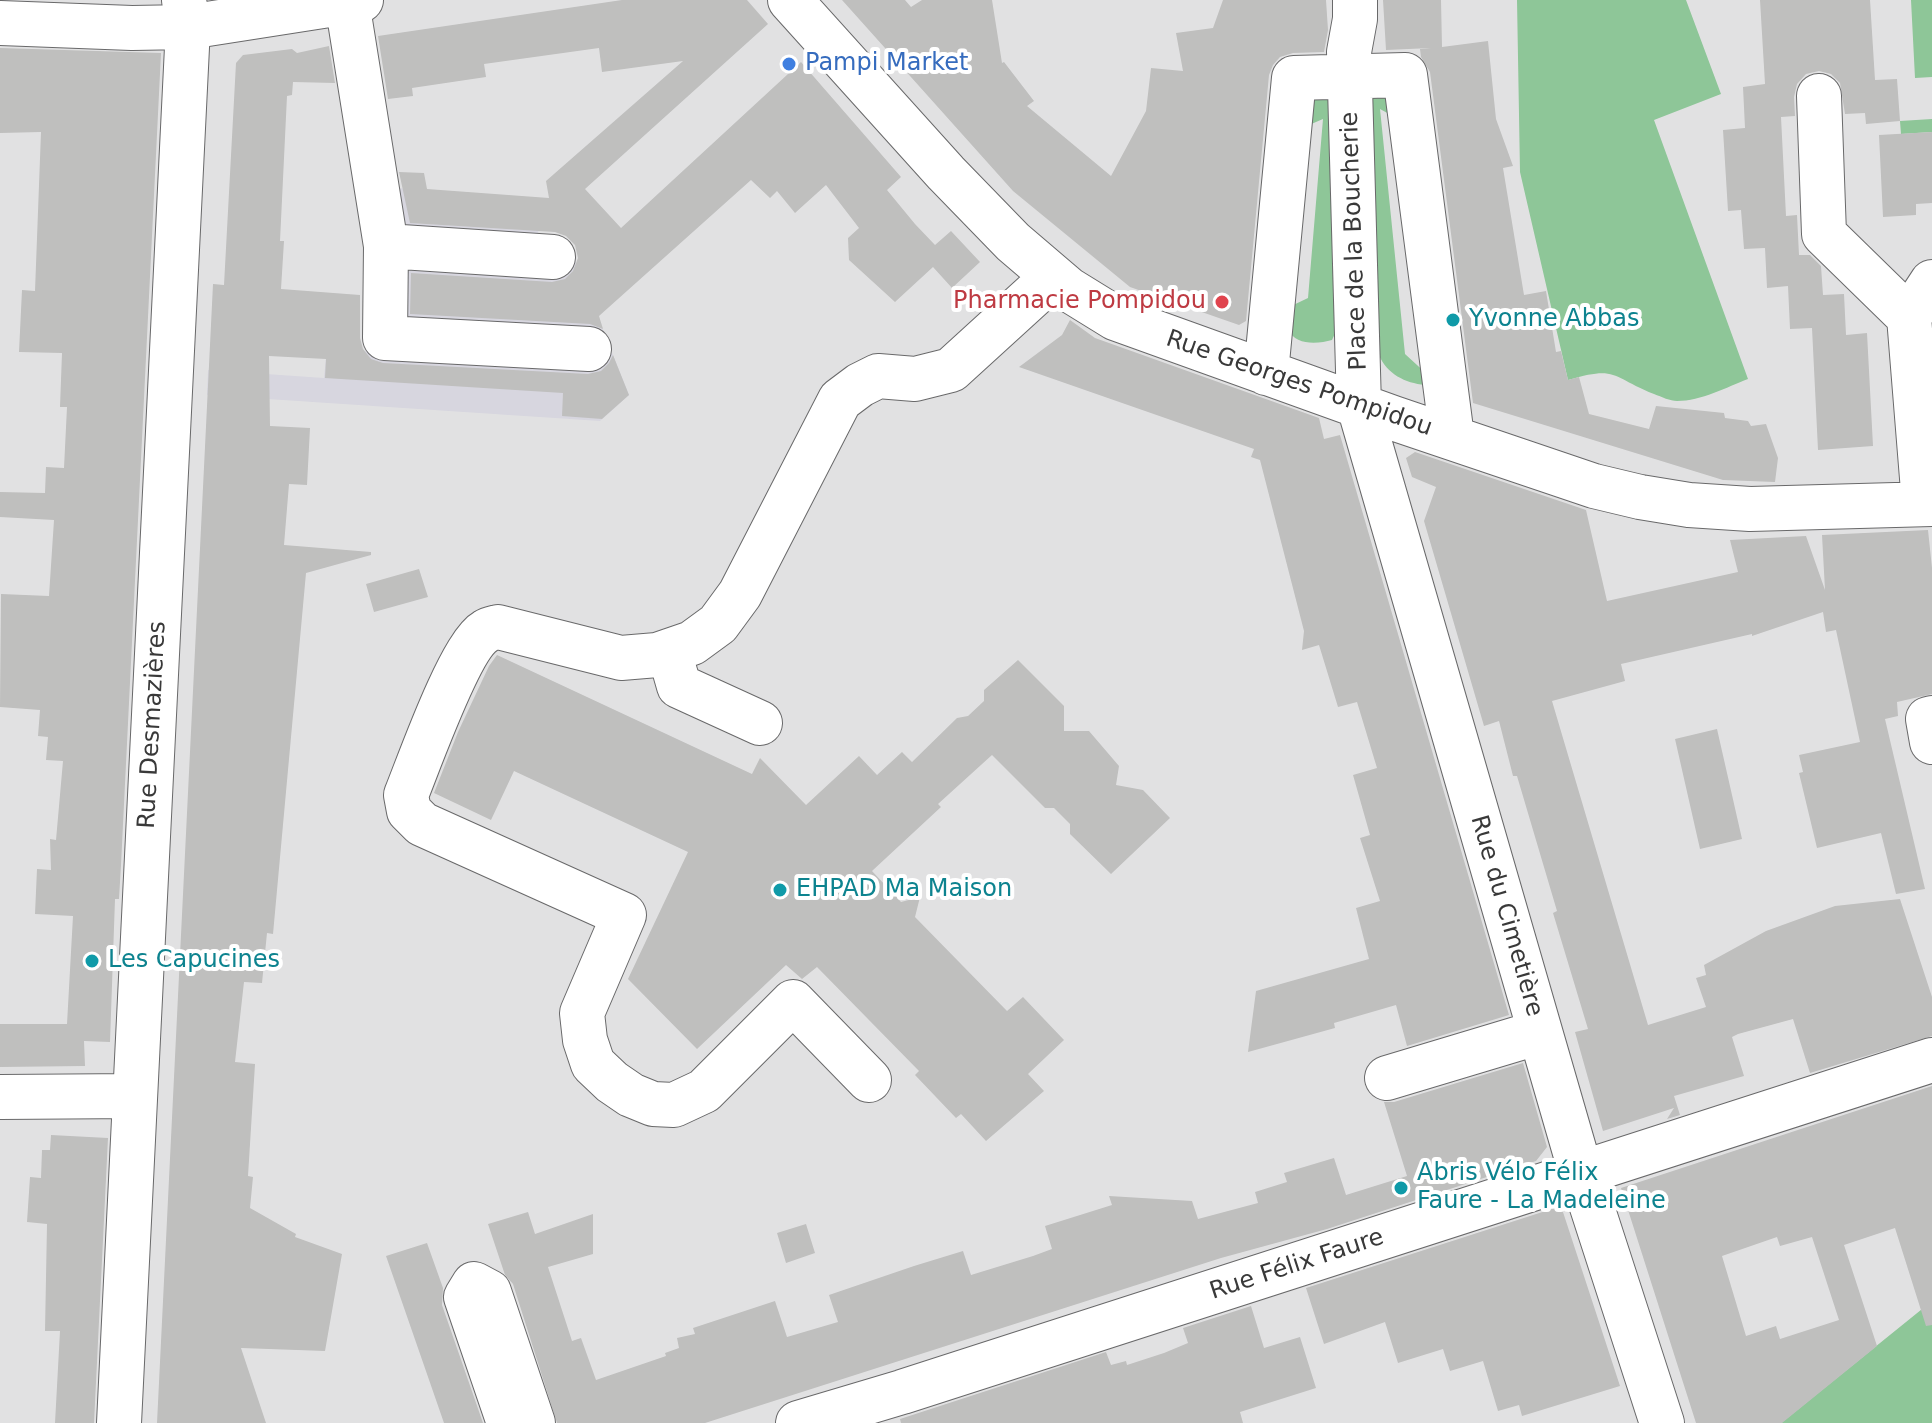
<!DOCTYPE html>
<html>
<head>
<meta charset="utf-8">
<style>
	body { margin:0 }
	canvas { display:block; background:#e1e1e2 }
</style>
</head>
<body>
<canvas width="1932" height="1423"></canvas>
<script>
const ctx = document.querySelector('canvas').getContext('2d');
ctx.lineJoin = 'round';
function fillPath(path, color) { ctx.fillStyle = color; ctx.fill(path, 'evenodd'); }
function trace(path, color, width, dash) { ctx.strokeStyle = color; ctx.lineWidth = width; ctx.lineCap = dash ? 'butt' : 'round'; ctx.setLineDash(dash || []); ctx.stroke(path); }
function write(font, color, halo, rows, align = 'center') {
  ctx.font = font + ' "DejaVu Sans",sans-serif'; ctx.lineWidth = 8; ctx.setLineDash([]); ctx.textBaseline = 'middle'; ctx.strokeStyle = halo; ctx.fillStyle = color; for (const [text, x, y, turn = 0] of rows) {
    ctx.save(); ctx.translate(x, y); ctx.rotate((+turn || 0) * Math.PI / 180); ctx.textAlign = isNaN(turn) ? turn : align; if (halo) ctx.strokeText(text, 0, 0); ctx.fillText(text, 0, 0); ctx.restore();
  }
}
fillPath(new Path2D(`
	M397 188 540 199 538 235 566 238 629 395 600 421 207 395 208 370 324 378 327 348 375 352Z`), '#d7d6df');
fillPath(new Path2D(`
	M1517 0H1686L1721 94 1654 120 1748 379C1727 387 1701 401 1677 401 1670 401 1662 397 1654 394 1611 377 1618 365 1568 380L1520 172Z
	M1911 0H1932V77L1915 78Z
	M1370 91H1383L1402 121 1380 109 1405 354 1429 376 1425 385C1405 383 1387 374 1379 355Z
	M1326 94 1331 100 1338 327 1332 340C1318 344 1295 346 1288 329 1286 324 1287 314 1287 308L1308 298 1323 119 1302 128 1315 96Z
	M1932 119V132L1901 134 1900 121Z
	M1932 1301V1423H1781Z`), '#8ec698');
fillPath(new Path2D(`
	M622 0H747L768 24 585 189 621 228 801 62 901 177 887 190 915 224 935 245 951 231 980 262 952 288 933 267 895 302 849 260 848 238 859 228 826 185 795 213 777 191 770 198 751 180 599 316 603 329 590 324 410 314 411 273 552 282 565 279 573 271 578 258 575 245 566 236 555 232 410 223 399 172 424 173 427 189 549 198 546 181 683 61 602 72 599 48 484 64 486 77 412 88 413 96 388 99 378 36Z
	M842 0H905L911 7 922 0H992L1002 63 1004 62 1034 101 1027 106 1111 176 1146 111 1151 68 1183 71 1176 33 1213 28 1223 0H1326L1328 30 1324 52 1293 53 1280 57 1273 65 1269 75 1246 321 1239 325 1130 287 1013 191Z
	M1383 0H1441L1442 47 1488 41 1496 119 1513 166 1503 168 1524 295 1546 291 1556 352 1561 351 1568 380 1579 377 1589 414 1649 429 1656 406 1724 413 1725 418 1748 421 1751 426 1766 424 1778 458 1775 482 1723 480 1473 403 1430 72 1421 57 1420 49 1431 48 1386 50Z
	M1760 0H1870L1875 80 1897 79 1900 121 1866 124 1865 113 1845 114 1840 83 1831 74 1819 71 1806 74 1797 84 1794 97 1795 116 1781 117 1786 216 1797 215 1799 255H1810L1821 266 1823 295 1844 294 1846 335 1867 333 1873 446 1818 450 1812 328 1790 329 1788 286 1767 288 1765 248 1744 249 1741 210 1728 211 1723 130 1745 128 1743 87 1765 84Z
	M329 46 335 83 293 82 292 95 287 96 280 241H284L281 289 360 295V338L363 349 371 359 383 363 588 374 601 371 609 363 613 355 629 395 602 419 562 416 563 393 325 378 326 359 269 356 270 426 310 428 307 485 289 484 284 545 371 552V555L306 573 273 934 267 933 262 983 244 982 235 1062 255 1064 248 1176 253 1177 250 1208 296 1234 295 1237 342 1254 325 1351 241 1348 266 1423H157L213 284 224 285 236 63 243 55 292 49 297 53Z
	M0 48 161 53 121 865 119 899H115L110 1042 84 1041 85 1066 0 1067V1024H67L73 916 35 914 37 869 51 870 50 839 56 840 63 761 46 760 48 737 38 736 40 710 0 707 1 594 49 596 54 520 0 517V492L45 493 46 467 64 468 67 407H60L62 353 19 352 22 290 35 291 41 132 0 133Z
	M1932 132V203L1916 204V215L1883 217 1879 135Z
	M1070 320 1095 338 1319 418 1324 439 1340 435 1509 1015 1407 1046 1396 1005 1334 1023 1335 1028 1248 1052 1256 991 1369 959 1356 908 1380 901 1360 838 1370 835 1353 775 1377 768 1357 702 1338 707 1319 645 1302 650 1304 631 1260 460 1251 457 1254 449 1019 367 1062 335Z
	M1415 452 1586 510 1607 601 1738 572 1730 540 1806 536 1825 590 1822 535 1928 530 1932 568V694L1897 702 1898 716 1885 719 1925 889 1896 894 1881 833 1817 848 1799 773 1803 772 1799 755 1860 742 1836 630 1826 632 1823 612 1752 636V634L1621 664 1625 681 1552 701 1648 1025 1706 1007 1696 978 1706 975 1704 965 1766 931 1835 906 1900 899 1932 997V1036L1810 1073 1793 1019 1738 1034 1732 1037 1744 1076 1674 1096 1680 1115 1667 1119 1674 1108 1603 1131 1575 1032 1588 1029 1553 913 1557 911 1517 776H1513L1499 721 1484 726 1424 521 1436 487 1412 477 1406 458Z
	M419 569 428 597 374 612 366 584Z
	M497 655 752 774 760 758 806 805 859 756 877 775 902 752 912 762 957 718 968 716 984 701V690L1018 660 1064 706V731H1089L1119 766 1116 785 1143 790 1170 818 1111 874 1070 834V824L1054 808H1045L992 755 938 804 941 807 872 871 901 902 920 897 915 917 1007 1011 1023 997 1064 1040 1028 1074 1044 1091 986 1141 961 1114 956 1118 915 1075 919 1071 817 967 802 979 786 965 697 1049 628 979 688 852 514 771 491 820 434 793 458 732 489 666Z
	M1717 729 1742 839 1700 849 1675 739Z
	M1523 1063 1547 1147 1536 1161 1327 1229 1221 1258 705 1423H557L513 1284 505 1275 488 1224 528 1212 535 1234 593 1214V1254L548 1267 572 1341 581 1338 596 1380 666 1356 665 1353 679 1348 677 1338 695 1334 693 1328 775 1301 787 1337 838 1322 829 1295 914 1266 963 1251 971 1275 1033 1256 1052 1249 1045 1226 1112 1205 1109 1196 1192 1201 1198 1219 1258 1203 1255 1192 1287 1182 1284 1173 1334 1158 1346 1195 1407 1176 1384 1102H1394Z
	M1932 1086V1325L1926 1326 1895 1228 1844 1245 1877 1346 1782 1423H1696L1621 1188ZM1777 1237 1780 1246 1812 1237 1839 1320 1780 1339 1776 1326 1746 1336 1722 1256Z
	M51 1135 108 1138 94 1423H55L60 1331H45L47 1224 27 1222 30 1177 41 1178 42 1150H50Z
	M1558 1207 1562 1209 1620 1386 1522 1416 1519 1405 1498 1411 1483 1361 1450 1371 1443 1349 1398 1363 1385 1322 1324 1344 1306 1288Z
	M806 1224 815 1253 786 1263 777 1233Z
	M427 1243 443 1288 442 1305 483 1423H444L386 1256Z
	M1251 1306 1264 1348 1300 1337 1316 1388 1240 1412 1243 1423H901L900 1419 1106 1352 1111 1365 1126 1361 1127 1365 1164 1353 1188 1343 1183 1328Z`), '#bfbfbe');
const minor = new Path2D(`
	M790 0 946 173 1013 242 1068 289 1115 318 1393 418 1594 486 1640 497 1689 505 1750 509 1932 504
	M1355 0V19L1349 52 1359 406 1581 1173 1662 1423
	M347 2 386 246 385 338 589 349
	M0 23 132 28 188 27 361 0
	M1819 96 1824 234 1909 317 1924 503
	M386 246 553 257
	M1909 317 1932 282
	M1266 373 1294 78 1405 75 1452 437
	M669 651 679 686 760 723
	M1932 718 1928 719 1932 742
	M1387 1078 1540 1032
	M869 1080 793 1002 704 1091 674 1105 653 1104 631 1095 612 1082 593 1064 585 1040 582 1013 624 915 422 824 409 811 406 795C419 763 460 646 486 631 489 629 494 628 498 627L621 658 657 655 692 643 718 624 740 594 840 400 860 385 878 376 915 379 951 370 1053 277
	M0 1097 135 1096
	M119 1423 188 27 184 0
	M509 1423 466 1297 474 1284 489 1292 533 1423
	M798 1423 902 1392 1932 1060`);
trace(minor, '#69696a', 46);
trace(minor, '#fff', 44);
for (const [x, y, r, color] of [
	[789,64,8,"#3f7fe0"],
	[1222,302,8,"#e0444e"],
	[1453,320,8,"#0f9aa8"],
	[780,890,8,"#0f9aa8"],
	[92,961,8,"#0f9aa8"],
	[1401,1188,8,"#0f9aa8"]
]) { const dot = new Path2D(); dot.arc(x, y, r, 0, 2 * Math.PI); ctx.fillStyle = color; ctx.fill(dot); trace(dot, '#fff', 3); }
write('24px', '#366cbe', '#fff', [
	["Pampi Market",805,64]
], 'left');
write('24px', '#393939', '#fff', [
	["Place de la Boucherie",1355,241,-92],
	["Rue Georges Pompidou",1299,384,19],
	["Rue Desmazières",153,725,-87],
	["Rue du Cimetière",1506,916,74],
	["Rue Félix Faure",1297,1265,-18]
]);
write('24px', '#be3a42', '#fff', [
	["Pharmacie Pompidou",1206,302]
], 'right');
write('24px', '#0d838f', '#fff', [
	["Yvonne Abbas",1469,320],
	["EHPAD Ma Maison",796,890],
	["Les Capucines",108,961],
	["Abris Vélo Félix",1417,1174],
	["Faure - La Madeleine",1417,1202]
], 'left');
</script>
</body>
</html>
